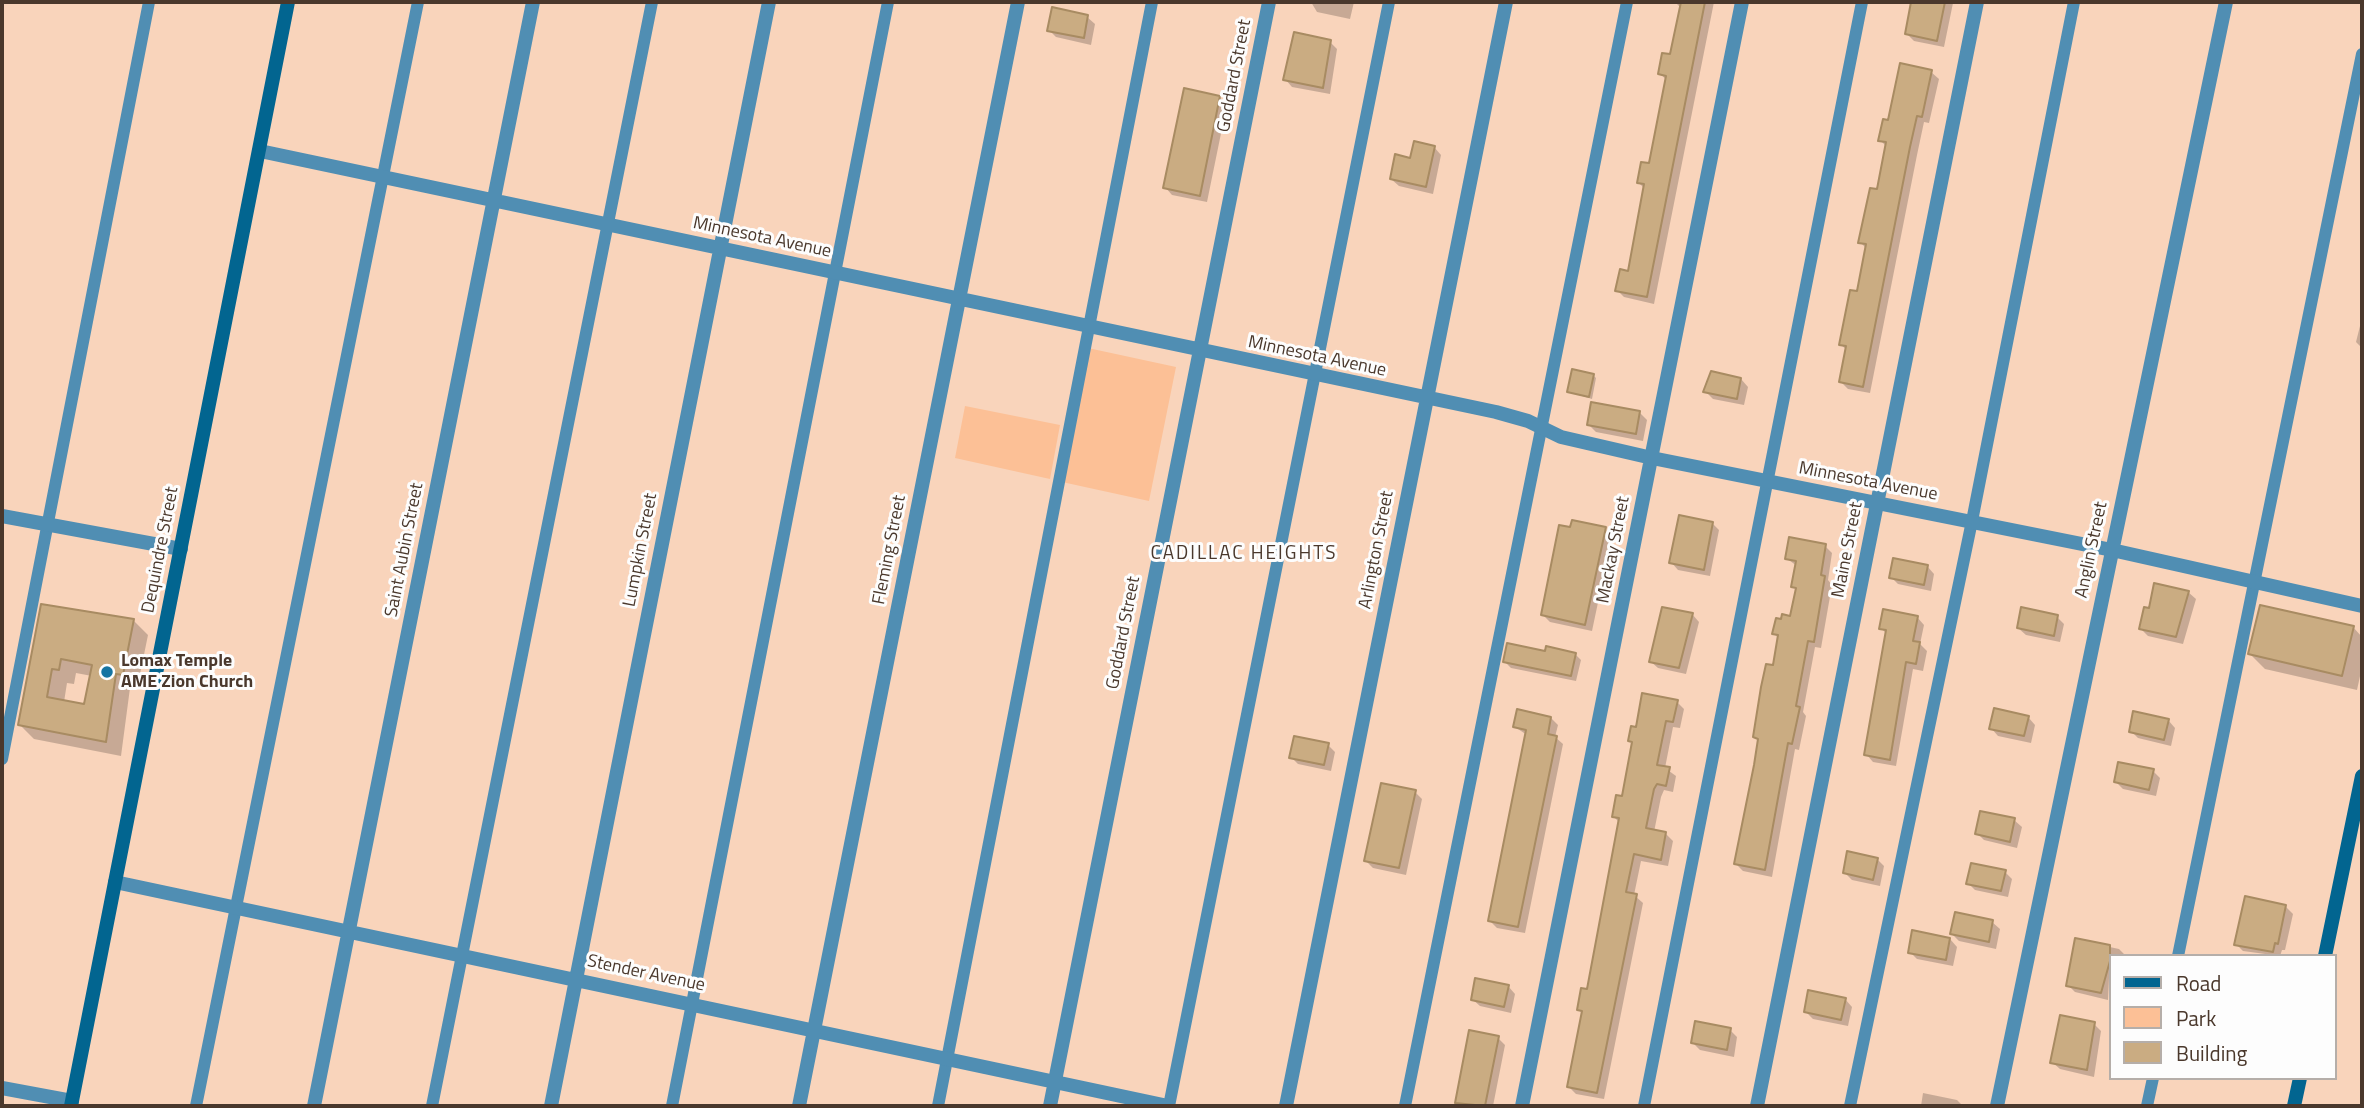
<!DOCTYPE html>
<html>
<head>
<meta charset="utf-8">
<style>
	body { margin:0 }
	#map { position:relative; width:2364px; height:1108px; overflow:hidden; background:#f9d4bb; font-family:"Titillium Web",sans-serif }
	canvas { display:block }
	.frame { position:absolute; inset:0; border:4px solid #4a382c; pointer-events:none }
	.legend { position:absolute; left:2109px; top:954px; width:228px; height:126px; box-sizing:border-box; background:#fdfdfd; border:2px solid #b5aea9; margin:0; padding:9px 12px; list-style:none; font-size:21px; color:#4a382c }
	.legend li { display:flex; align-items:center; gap:14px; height:35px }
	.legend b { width:35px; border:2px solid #b5aea9 }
</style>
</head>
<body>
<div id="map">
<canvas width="2364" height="1108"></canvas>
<div class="frame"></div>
<ul class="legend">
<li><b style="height:9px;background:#026590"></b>Road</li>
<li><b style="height:19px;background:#fcc096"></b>Park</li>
<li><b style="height:19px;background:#caac82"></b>Building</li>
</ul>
</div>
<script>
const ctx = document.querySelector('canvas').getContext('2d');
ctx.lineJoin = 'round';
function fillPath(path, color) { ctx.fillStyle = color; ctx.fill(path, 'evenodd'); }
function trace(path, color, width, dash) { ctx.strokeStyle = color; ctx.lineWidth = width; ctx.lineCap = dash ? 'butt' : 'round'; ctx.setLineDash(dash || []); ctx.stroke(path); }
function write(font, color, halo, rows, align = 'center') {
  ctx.font = font + ' "Titillium Web",sans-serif'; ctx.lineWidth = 6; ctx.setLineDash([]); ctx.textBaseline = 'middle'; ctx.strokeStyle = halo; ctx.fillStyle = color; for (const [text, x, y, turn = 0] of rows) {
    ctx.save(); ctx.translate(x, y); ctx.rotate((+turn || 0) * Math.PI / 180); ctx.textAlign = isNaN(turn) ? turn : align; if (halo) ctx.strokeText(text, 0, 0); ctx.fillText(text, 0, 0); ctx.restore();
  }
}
fillPath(new Path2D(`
	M1088 348 1176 367 1149 501 1062 482Z
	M965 406 1060 425 1050 479 955 458Z`), '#fcc096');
fillPath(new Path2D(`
	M1311 2H1354L1350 19 1317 12Z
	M1675 2H1714L1654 304 1624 297 1617 290 1629 273 1645 189 1638 182 1650 165 1667 81 1660 73 1671 56 1681 8Z
	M1913 2 1953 3 1944 47 1914 41 1906 33Z
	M1087 17 1095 24 1091 45 1056 37 1049 30Z
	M1330 42 1337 49 1330 94 1292 87 1285 79Z
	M1931 72 1939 79 1929 123 1924 122 1917 155 1870 393 1848 389 1841 382 1847 350 1841 345 1859 294 1867 249 1860 242 1879 192 1887 147 1880 140 1889 122Z
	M1219 97 1227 104 1207 202 1172 195 1165 187Z
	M1434 147 1441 155 1433 194 1399 186 1391 179 1412 160Z
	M2361 322H2362V348L2356 342Z
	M1593 375 1596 378 1592 399 1569 392Z
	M1741 379 1748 387 1744 405 1713 399 1705 391Z
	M1639 412 1647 420 1643 441 1596 432 1589 425Z
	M1712 523 1719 530 1710 576 1678 570 1671 562Z
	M1571 529H1605L1612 536 1592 631 1550 622 1543 615Z
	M1825 546 1832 553 1828 580 1832 585 1821 648 1815 647 1803 712 1806 716 1799 750 1795 749 1772 877 1743 871 1736 864 1759 741 1755 737 1775 667 1779 638 1774 634 1792 618 1797 591 1793 586 1797 566 1786 558Z
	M1927 566 1934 574 1931 591 1898 584 1891 577Z
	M2188 592 2196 599 2183 644 2148 636 2141 629 2151 610Z
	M42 606 133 620 148 635 137 689 130 688 121 756 34 739 19 724ZM76 673 92 676 86 706 64 702 67 683 74 684Z
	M1692 614 1699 622 1686 674 1658 668 1650 661Z
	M1917 617 1924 625 1920 644 1927 651 1923 671 1913 669 1896 766 1873 762 1866 754 1887 634 1881 628Z
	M2057 617 2064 624 2060 642 2026 635 2018 628Z
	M2353 627 2362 637V667L2357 690 2265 669 2250 654Z
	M1546 653 1575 654 1581 660 1576 681 1511 668 1505 662Z
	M1677 702 1684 709 1680 728 1673 727 1665 768 1676 776 1673 792 1664 790 1661 797 1654 832 1666 834 1673 841 1668 866 1641 861 1634 895 1643 903 1604 1099 1576 1094 1569 1087 1583 1014 1578 1009 1588 991 1620 823 1613 816 1623 798 1634 744 1630 740 1637 729Z
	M2028 717 2035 725 2031 743 1998 736 1991 728Z
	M1551 718 1558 725 1555 737 1563 744 1525 933 1497 928 1490 921 1527 735 1515 727Z
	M2168 720 2175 728 2171 746 2138 738 2131 731Z
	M1328 745 1335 752 1331 771 1298 764 1291 757Z
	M2153 771 2160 778 2156 796 2123 789 2116 782Z
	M1415 792 1422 799 1406 875 1373 868 1366 861Z
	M2014 820 2022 827 2017 848 1984 840 1977 833Z
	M1877 859 1884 866 1880 886 1852 880 1845 873Z
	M2005 872 2012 879 2008 897 1975 890 1968 883Z
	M2285 906 2293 914 2285 950H2282L2280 956 2243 951 2236 944Z
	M1992 922 2000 929 1996 949 1959 941 1952 934Z
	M1950 939 1957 947 1953 966 1917 959 1910 952Z
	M2077 940 2119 949 2126 956H2110L2108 1000 2075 992 2068 985Z
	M1508 986 1515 994 1511 1013 1480 1006 1472 999Z
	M1845 999 1852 1007 1848 1026 1813 1019 1806 1012Z
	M2094 1024 2101 1031 2094 1077 2060 1069 2052 1062Z
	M1730 1030 1737 1037 1734 1057 1700 1050 1693 1043Z
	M1470 1032 1498 1038 1505 1045 1493 1106H1455Z
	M1923 1093 1957 1100 1963 1106H1921Z`), '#0003');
const building = new Path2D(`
	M1681 2H1705L1647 297 1615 291 1620 269 1628 271 1644 184 1637 183 1641 162 1649 163 1666 76 1658 74 1662 53 1670 54Z
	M1911 2H1945L1937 41 1905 34Z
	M1052 7 1088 15 1084 38 1047 31Z
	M1294 32 1331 40 1323 88 1283 80Z
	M1900 63 1932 70 1922 117 1917 116 1910 147 1863 387 1839 382 1846 346 1839 345 1850 290 1857 291 1866 244 1858 243 1870 188 1877 189 1886 142 1878 141 1883 119 1888 120Z
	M1184 88 1220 96 1200 196 1163 188Z
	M1414 141 1435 146 1426 187 1390 179 1395 154 1410 158Z
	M1572 369 1594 374 1589 397 1567 392Z
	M1711 371 1741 378 1737 399 1703 392Z
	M1591 402 1640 411 1636 434 1587 425Z
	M1679 515 1713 522 1704 570 1669 563Z
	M1572 520 1606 527 1585 625 1541 615 1559 525 1570 527Z
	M1789 537 1826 544 1821 575 1825 576 1814 642 1808 641 1796 706 1800 707 1792 744 1788 743 1765 870 1734 864 1754 765 1758 739 1753 737 1761 687 1766 664 1773 665 1778 635 1772 634 1776 618 1781 619 1782 614 1790 616 1796 588 1791 587 1796 561 1785 559Z
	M1893 558 1928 565 1924 585 1889 578Z
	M2154 583 2189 591 2176 637 2139 629 2144 607 2149 608Z
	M41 604 134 619 123 675 116 674 106 742 18 725ZM61 659 92 665 84 704 47 697 52 669 59 670Z
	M2260 605 2354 626 2342 676 2248 654Z
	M1662 607 1693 613 1679 668 1649 662Z
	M2021 607 2058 615 2054 636 2017 628Z
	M1883 609 1918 616 1913 641 1920 642 1916 664 1906 662 1890 760 1864 755 1886 630 1879 629Z
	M1507 643 1545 651 1546 646 1576 653 1571 676 1503 662Z
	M1642 693 1678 700 1673 722 1666 721 1657 765 1670 767 1666 786 1657 784 1654 789 1646 828 1666 832 1661 860 1634 854 1626 892 1637 894 1597 1093 1567 1087 1582 1011 1577 1010 1581 988 1587 989 1619 818 1612 817 1616 795 1622 796 1632 742 1628 741 1631 726 1636 727Z
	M1994 708 2029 716 2024 736 1989 729Z
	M1517 709 1551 717 1548 734 1557 736 1518 927 1488 921 1526 730 1513 727Z
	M2133 711 2169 719 2164 740 2129 732Z
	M1294 736 1329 743 1324 765 1289 758Z
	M2118 762 2154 769 2149 790 2114 782Z
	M1381 783 1416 790 1399 868 1364 861Z
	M1980 811 2015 818 2010 842 1975 834Z
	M1847 851 1878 858 1873 880 1843 873Z
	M1971 863 2006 870 2001 891 1966 884Z
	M2245 896 2286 905 2278 944 2275 943 2273 952 2234 945Z
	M1955 912 1993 920 1989 942 1950 934Z
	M1912 930 1950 938 1946 960 1908 953Z
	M2075 938 2110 945V961L2101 993 2066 986Z
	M1475 978 1509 985 1504 1007 1471 1000Z
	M1808 990 1846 998 1841 1020 1804 1012Z
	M2060 1015 2095 1022 2087 1070 2050 1063Z
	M1695 1021 1731 1028 1727 1050 1691 1043Z
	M1469 1030 1499 1036 1485 1106 1455 1103Z`);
fillPath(building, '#caac82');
trace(building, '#a88b62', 2);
trace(new Path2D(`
	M2 759 149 2
	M2178 956 2362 54
	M196 1106 418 2
	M432 1106 652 2
	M672 1106 888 2
	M938 1106 1152 2
	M1169 1106 1389 2
	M1405 1106 1627 2
	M1644 1106 1862 2
	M1850 1106 1972 521 2074 2
	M2147 1106 2153 1078`), '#508eb3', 12);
trace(new Path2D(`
	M260 151 1496 412 1528 421 1561 437 1652 458 2112 550 2362 606
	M2 516 181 549
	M115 882 1168 1106
	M2 1088 72 1101
	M314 1106 533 2
	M551 1106 769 2
	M799 1106 1018 2
	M1050 1106 1269 2
	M1286 1106 1506 2
	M1522 1106 1742 2
	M1757 1106 1977 2
	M1997 1106 2226 2`), '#508eb3', 14);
trace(new Path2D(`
	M2325 956 2362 776
	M71 1106 288 2
	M2294 1106 2300 1078`), '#026590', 14);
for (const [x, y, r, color] of [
	[107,672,7,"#1574a2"]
]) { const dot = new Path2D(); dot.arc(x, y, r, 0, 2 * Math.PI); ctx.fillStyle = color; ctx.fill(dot); trace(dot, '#fdfdfd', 2.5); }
write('18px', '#4a382c', '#fdfdfd', [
	["Goddard Street",1235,76,-79],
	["Minnesota Avenue",762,238,12],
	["Minnesota Avenue",1317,357,12],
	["Minnesota Avenue",1868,482,11],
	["Dequindre Street",161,550,-79],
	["Saint Aubin Street",405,550,-79],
	["Lumpkin Street",641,550,-79],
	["Fleming Street",890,550,-79],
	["Arlington Street",1377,550,-79],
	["Mackay Street",1614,550,-79],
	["Maine Street",1848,550,-79],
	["Anglin Street",2092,550,-78],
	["Goddard Street",1124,633,-79],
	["Stender Avenue",646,974,12]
]);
write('bold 18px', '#4a382c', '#fdfdfd', [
	["Lomax Temple",121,662],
	["AME Zion Church",121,683]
], 'left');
ctx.letterSpacing = '2px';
write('19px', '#4a382c', '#fdfdfd', [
	["CADILLAC HEIGHTS",1244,554]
]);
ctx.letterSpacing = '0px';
</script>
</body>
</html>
